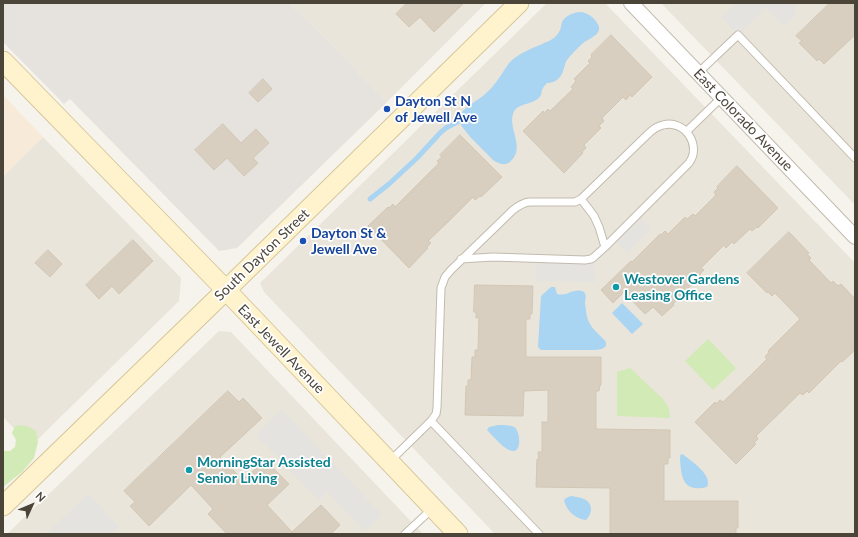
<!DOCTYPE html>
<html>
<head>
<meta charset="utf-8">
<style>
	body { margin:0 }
	#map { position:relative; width:858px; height:537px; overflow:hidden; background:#f6f3ec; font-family:Lato,sans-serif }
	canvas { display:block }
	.frame { position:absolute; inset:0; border:4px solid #4b4439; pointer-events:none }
	.north { position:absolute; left:12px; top:485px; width:40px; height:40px; -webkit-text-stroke:3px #fff; paint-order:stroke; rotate:46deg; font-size:11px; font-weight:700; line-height:16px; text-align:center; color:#4b4439 }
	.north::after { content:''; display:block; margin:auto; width:14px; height:18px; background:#4b4439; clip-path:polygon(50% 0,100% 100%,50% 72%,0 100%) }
</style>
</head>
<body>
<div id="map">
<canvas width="858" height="537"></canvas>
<div class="frame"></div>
<div class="north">N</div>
</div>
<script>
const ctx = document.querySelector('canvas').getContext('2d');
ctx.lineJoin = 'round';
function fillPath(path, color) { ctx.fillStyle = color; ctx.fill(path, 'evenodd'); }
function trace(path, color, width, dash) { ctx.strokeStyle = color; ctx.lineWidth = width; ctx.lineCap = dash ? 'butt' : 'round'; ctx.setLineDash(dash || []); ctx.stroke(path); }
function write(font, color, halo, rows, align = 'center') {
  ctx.font = font + ' Lato,sans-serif'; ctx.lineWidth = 3.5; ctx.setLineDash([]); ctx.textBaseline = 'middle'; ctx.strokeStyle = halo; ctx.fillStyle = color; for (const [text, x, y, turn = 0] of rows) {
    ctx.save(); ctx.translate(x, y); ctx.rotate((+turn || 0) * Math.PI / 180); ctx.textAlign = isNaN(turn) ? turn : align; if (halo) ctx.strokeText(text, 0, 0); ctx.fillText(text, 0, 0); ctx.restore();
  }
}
fillPath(new Path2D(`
	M289 3H486L387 102 326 39Z
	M547 3H605L855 263V534H495L264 292 260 283Z
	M661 3H855V205Z
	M43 137 181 278 179 301 31 446 3 417V176Z
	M219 331 231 332 423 534H7Z`), '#eae5da');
fillPath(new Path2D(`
	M3 95 43 137 3 176Z`), '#f7ead8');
fillPath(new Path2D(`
	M3 3H289L326 39 387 102 237 248 219 251 70 99 64 104 3 42Z`), '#e6e2dd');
fillPath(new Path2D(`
	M708 339 736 368 713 390 685 361Z
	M630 368 664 400 669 409 670 418 617 416V372Z
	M21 425 29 427 36 431 38 442 34 458 22 472 3 487V451H10L15 447 16 440 12 433 15 426Z`), '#d2eab5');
fillPath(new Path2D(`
	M735 3H800L793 10 797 14 784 27 766 8 738 35 721 17Z
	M637 215 651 229 627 253 613 238Z
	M594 257 595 282 536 281V258Z
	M282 410 382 515 365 531 327 492 319 500 256 435Z
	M88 494 119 527 111 534H46Z`), '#e5e3e0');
fillPath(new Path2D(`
	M579 12C585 12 591 15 595 20 607 34 590 37 582 44 577 49 571 54 567 60 565 63 565 65 564 68 562 77 556 83 547 83 546 84 544 86 543 88 540 93 543 96 536 100 528 105 516 104 513 114 508 129 526 148 510 162 504 166 499 164 493 160 486 152 458 128 459 118 459 110 479 100 485 94 491 89 495 84 499 78 505 70 508 62 516 57 526 50 538 46 549 41 553 39 557 36 559 32 561 29 561 26 562 22 565 16 572 13 579 12Z
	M551 287H555L557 294C566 297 573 288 582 291 588 293 585 299 585 304 586 308 586 313 587 317 590 328 599 334 606 342V346L602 349 595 350H541L538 347 541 296Z
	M622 303 643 324 632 334 612 313Z
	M498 425C503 425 510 425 514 427 520 430 522 450 514 451 506 452 492 435 487 430L489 427Z
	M681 454 684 455C692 462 713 475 707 487 682 493 681 476 680 457Z
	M571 496C575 497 580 497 584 499 593 503 593 513 586 520 575 519 566 510 564 500L566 498Z`), '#a9d4f2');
trace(new Path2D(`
	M370 199 389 184 417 158 441 132 446 128 459 121`), '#a9d4f2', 5);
const building = new Path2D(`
	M407 3H464L434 32 420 17 409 27 396 14Z
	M830 3H855V35L824 64 819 59 817 61 799 43 802 41 796 36Z
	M611 35 652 77 632 97 630 95 626 100 623 97 602 118 604 121 599 126 601 128 584 145 586 148 582 152 583 153 564 173 523 131 543 111 544 113 548 109 550 111 573 89 571 87 576 81 574 79 590 63 588 61 592 57 591 55Z
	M263 79 272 89 258 102 249 93Z
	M223 124 241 143 256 129 269 143 253 158 258 163 244 176 227 158 214 170 195 150Z
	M460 135 502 177 481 197 480 196 475 200 473 197 448 222 428 241 431 243 427 247 428 248 409 268 368 226 388 207 389 208 393 204 395 207 439 163 437 161 442 157 440 155Z
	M737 166 778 208 758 228 757 227 752 231 750 229 734 244 732 242 726 248 724 245 701 268 704 270 700 274 701 275 673 304 674 305 662 316 653 307 645 314 624 292 613 303 601 290 631 261 632 262 660 234 661 235 665 231 668 234 685 217 687 219 693 214 695 216 716 195 714 192 718 188 717 187Z
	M789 232 809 253 807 254 811 258 809 260 831 283 833 281 838 286 841 284 855 299V350L842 362 841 361 809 393 807 391 803 395 800 393 756 436 758 439 754 443 756 444 736 464 695 422 715 402 716 404 720 400 723 402 751 375 767 359 765 357 769 352 768 351 800 319 775 293 772 296 768 292 767 293 747 273Z
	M133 240 153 261 119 294 112 286 99 299 86 285Z
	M48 250 62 264 50 277 35 263Z
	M475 285 533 286 532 314H530V319H526V357H601V385H600L599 391H596V429L670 430V458H668V464H664V501H738V528H736V534H610V488L536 487 537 459H539L538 452H542V422H548V390L524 391 523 416 465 415 466 386H468V380H471L472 357H475V350H478L479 318H476V312H474Z
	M228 391 239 402 243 398 262 418 220 457 243 480 265 460 289 484 267 505 292 532 321 505 340 525 331 534H227L208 514 213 509 191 485 149 526 130 506 135 502 124 491Z`);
fillPath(building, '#d8cfc1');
trace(building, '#d3c7b4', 1);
const lane = new Path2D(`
	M698 73 738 35 855 158
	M687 131 721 98
	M581 199 594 216 599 227 605 247
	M431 421 539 534
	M389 462 431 421 436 414 437 408 441 288 445 277 451 270 513 210C518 206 523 203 529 202H575L581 199 647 135C651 131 657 126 663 125 685 119 702 146 689 163L605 247 594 257 591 259 585 260 493 257 461 259
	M405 534 433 508`);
const street = new Path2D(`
	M631 3 855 237`);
const secondary = new Path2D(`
	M3 61 226 290 458 534
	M3 506 226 290 519 3`);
trace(lane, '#c2bbae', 9);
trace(street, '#c2bbae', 16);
trace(secondary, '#d6c79b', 21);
trace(lane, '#fff', 7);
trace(street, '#fff', 14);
trace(secondary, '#fff3cd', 19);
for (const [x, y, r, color] of [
	[387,109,4,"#1a4fb4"],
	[303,241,4,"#1a4fb4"],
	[616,287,4,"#0f9aa8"],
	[189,470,4,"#0f9aa8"]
]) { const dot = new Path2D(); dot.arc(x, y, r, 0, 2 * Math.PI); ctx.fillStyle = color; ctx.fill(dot); trace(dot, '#fff', 1.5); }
write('bold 14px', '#164399', '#fff', [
	["Dayton St N",395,101],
	["of Jewell Ave",395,117],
	["Dayton St &",311,233],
	["Jewell Ave",311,249]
], 'left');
write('14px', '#4b4439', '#fff', [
	["East Colorado Avenue",743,120,46],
	["South Dayton Street",262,255,-44],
	["East Jewell Avenue",281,349,46]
]);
write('bold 14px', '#0d838f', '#fff', [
	["Westover Gardens",624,279],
	["Leasing Office",624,295],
	["MorningStar Assisted",197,462],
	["Senior Living",197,478]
], 'left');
</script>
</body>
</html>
